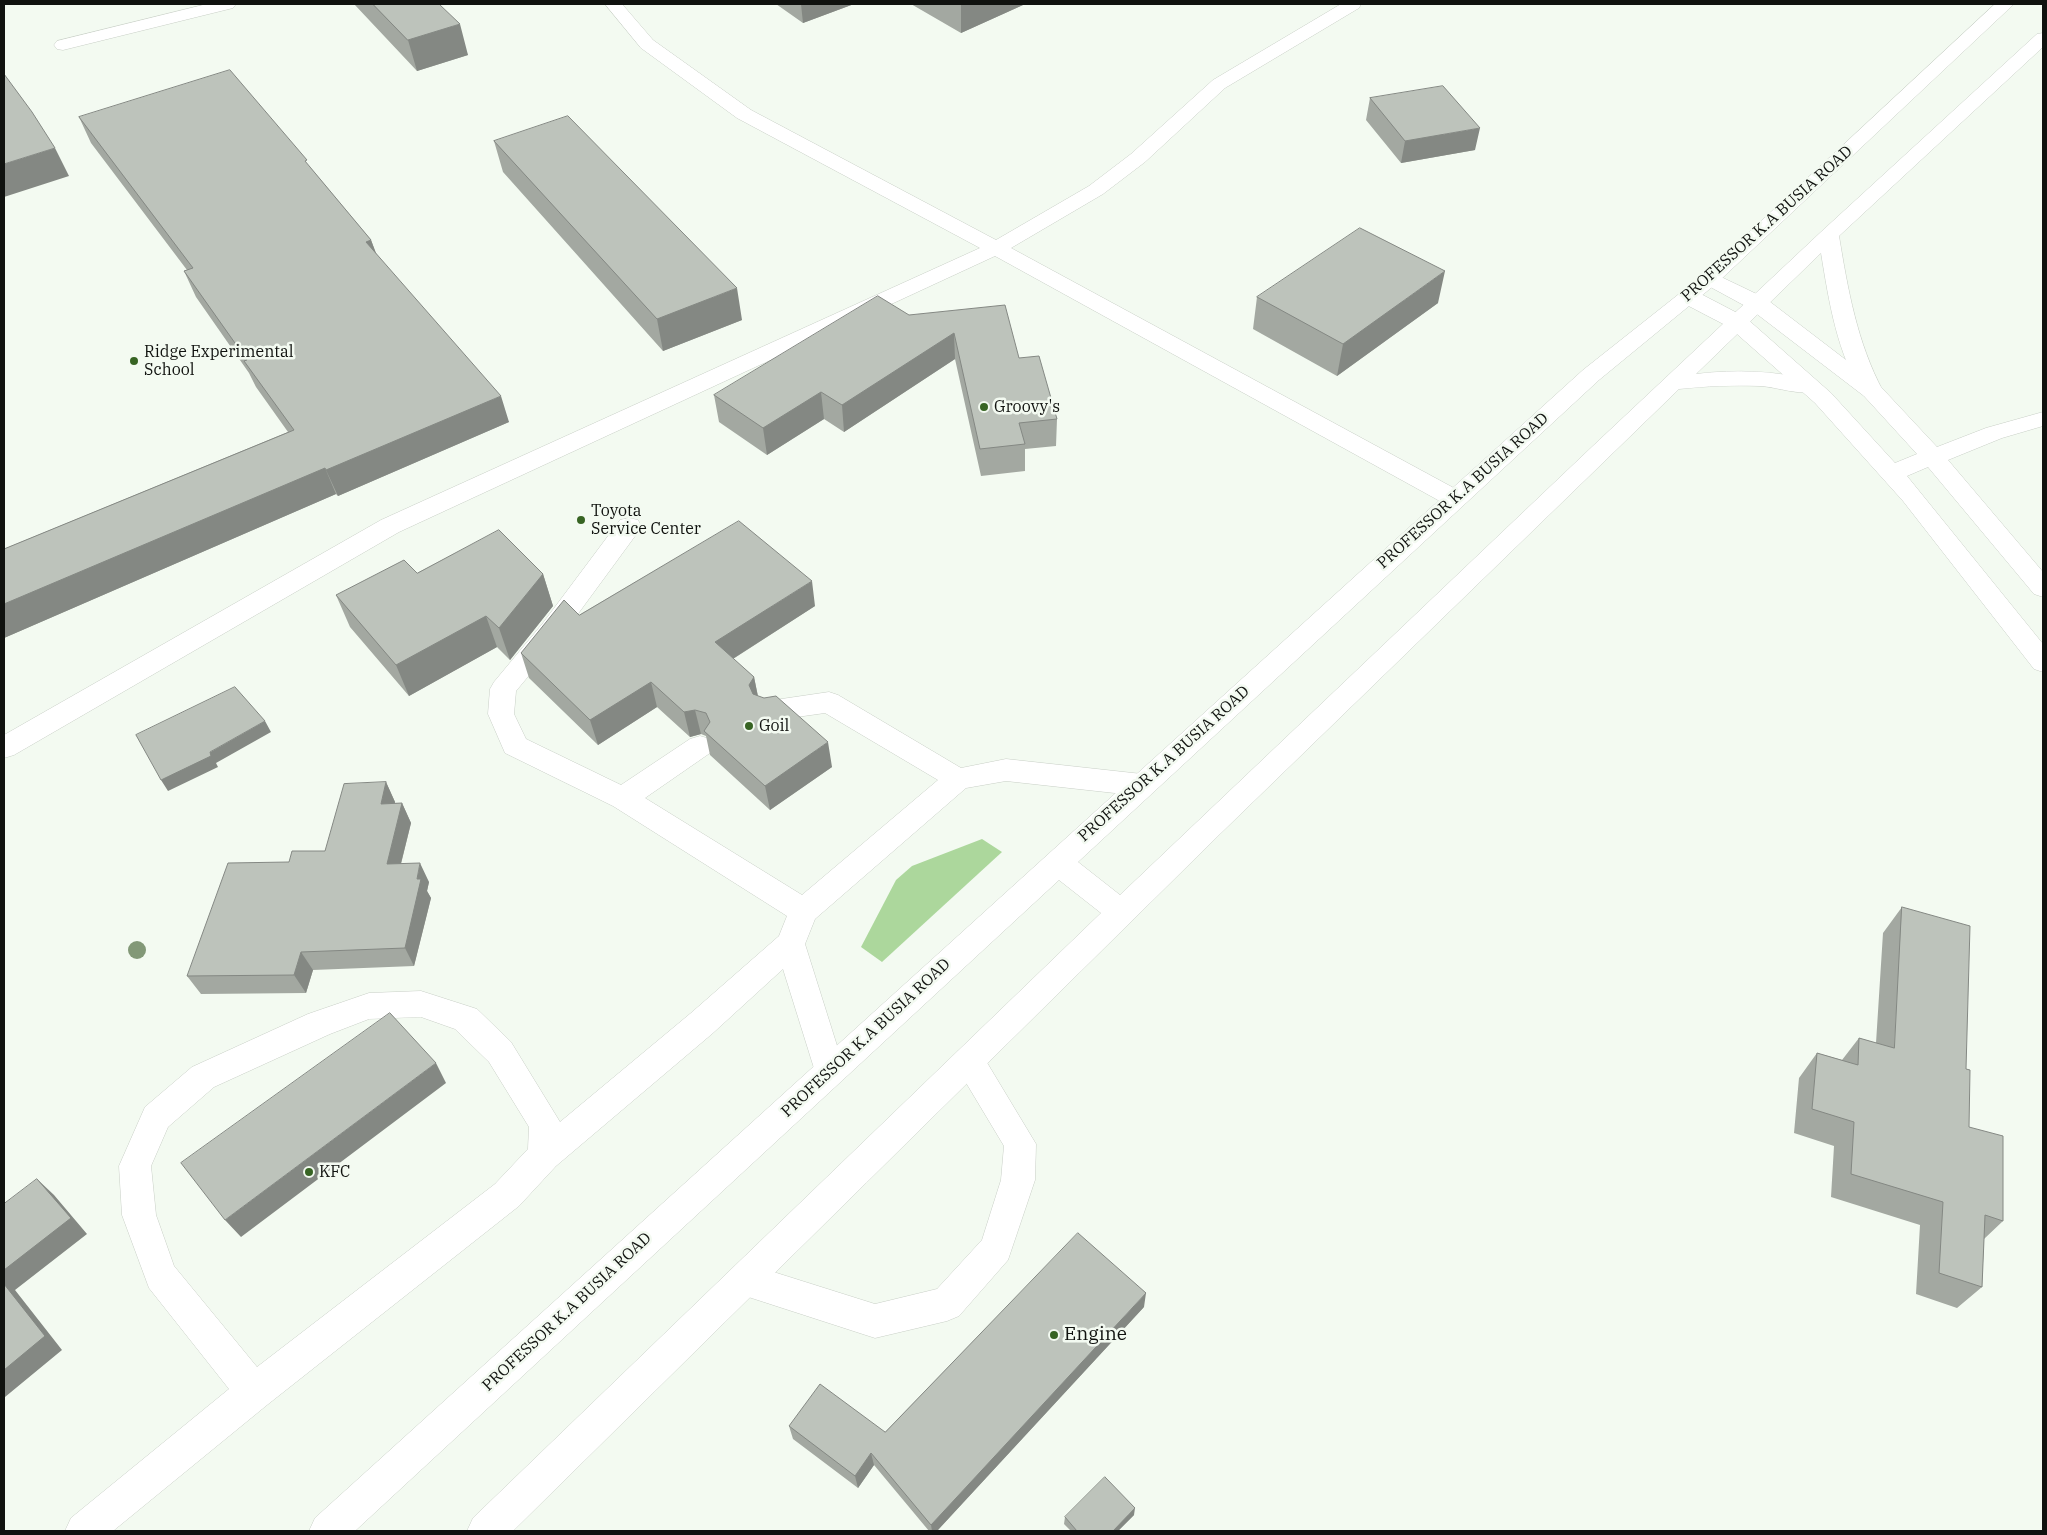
<!DOCTYPE html>
<html>
<head>
<meta charset="utf-8">
<style>
	body { margin:0 }
	#map { position:relative; width:2047px; height:1535px; overflow:hidden; background:#f3faf1; font-family:"IBM Plex Serif",serif }
	canvas { display:block }
	.frame { position:absolute; inset:0; border:5px solid #10120f; pointer-events:none }
</style>
</head>
<body>
<div id="map">
<canvas width="2047" height="1535"></canvas>
<div class="frame"></div>
</div>
<script>
const ctx = document.querySelector('canvas').getContext('2d');
ctx.lineJoin = 'round';
function fillPath(path, color) { ctx.fillStyle = color; ctx.fill(path, 'evenodd'); }
function trace(path, color, width, dash) { ctx.strokeStyle = color; ctx.lineWidth = width; ctx.lineCap = dash ? 'butt' : 'round'; ctx.setLineDash(dash || []); ctx.stroke(path); }
function write(font, color, halo, rows, align = 'center') {
  ctx.font = font + ' "IBM Plex Serif",serif'; ctx.lineWidth = 5; ctx.setLineDash([]); ctx.textBaseline = 'middle'; ctx.strokeStyle = halo; ctx.fillStyle = color; for (const [text, x, y, turn = 0] of rows) {
    ctx.save(); ctx.translate(x, y); ctx.rotate((+turn || 0) * Math.PI / 180); ctx.textAlign = isNaN(turn) ? turn : align; if (halo) ctx.strokeText(text, 0, 0); ctx.fillText(text, 0, 0); ctx.restore();
  }
}
fillPath(new Path2D(`
	M982 839 1002 852 882 962 861 947 896 880 912 866Z`), '#acd79c');
const minor = new Path2D(`
	M207 4H236L233 8 63 50 57 49 54 45 57 41Z
	M605 4H622L653 40 751 110 996 240 1089 186 1131 154 1213 80 1341 4H1361L1359 8 1225 88 1145 162 1103 194 1011 248 1463 493 1467 499 1463 505 1455 507 1447 505 995 256 399 532 14 755 4 758V735L381 520 980 248 737 118 641 48Z
	M1710 273 1717 275 1765 298 1880 386 1937 447 1986 428 2043 412V426L2002 438 1948 460 2043 572V597L2034 594 1928 467 1907 476 2043 644V672L2034 669 1903 501 1815 403 1729 327 1681 302 1678 297 1681 292 1689 291 1697 292 1745 317 1831 393 1895 463 1917 454 1864 396 1749 308 1703 283 1700 279 1703 275Z
	M629 518 638 520 641 526 638 532 561 637 516 691 514 714 526 739 621 785 690 739 700 736 710 739 714 746 710 753 645 798 802 895 938 780 825 713 768 721 759 718 755 711 759 704 768 701 829 692 838 695 961 768 1006 759 1142 774 1152 777 1156 785 1152 793 1142 796 1006 781 966 788 815 919 805 944 845 1071 840 1081 829 1085 818 1081 783 969 713 1033 556 1166 519 1206 267 1405 113 1531H65L71 1518 229 1389 149 1288 122 1215 119 1166 145 1107 192 1067 308 1014 369 993 421 991 477 1009 511 1042 560 1122 691 1013 779 936 787 916 613 806 505 753 488 714 490 689 494 682 543 623 620 520ZM421 1017 455 1029 489 1062 529 1127 528 1149 495 1184 257 1367 174 1266 156 1215 151 1166 168 1127 214 1087 330 1034 369 1019Z
	M969 1047 980 1051 1036 1144 1035 1180 1008 1260 959 1316 947 1321 875 1338 733 1292 728 1280 733 1268 745 1263 875 1304 937 1289 982 1240 1001 1180 1004 1146 953 1061 958 1051Z`);
const major = new Path2D(`
	M1995 4H2014L1717 283 1599 380 1078 862 1120 895 1595 444 1822 231 2037 34 2043 33V47L1839 236C1848 290 1857 342 1883 391L1880 396 1872 398 1864 396C1837 354 1829 302 1821 253L1696 374C1736 369 1778 371 1817 381L1820 386 1817 391C1799 396 1778 387 1760 386 1733 385 1706 386 1679 389L1220 834 513 1531H467L473 1518 1101 913 1059 880 355 1531H309L315 1518 1583 370 1703 275Z`);
trace(minor, '#c8cfc6', 1);
trace(major, '#c8cfc6', 1);
fillPath(minor, '#fff');
fillPath(major, '#fff');
ctx.fillStyle = '#829877';
for (const [x, y] of [
	[137,950]
]) { ctx.beginPath(); ctx.arc(x, y, 9, 0, 2 * Math.PI); ctx.fill(); }
fillPath(new Path2D(`
	M354 4H439L468 55 417 71Z
	M776 4H854L803 23Z
	M911 4H1023V5L961 33Z
	M1370 98 1475 150 1401 163 1366 120Z
	M79 117 309 166 371 240 376 254 509 422 338 496 336 494 4 638V549L288 432 256 387 249 373 196 297 184 271 187 270 91 143Z
	M494 141 742 320 663 351 503 172Z
	M1257 297 1438 303 1337 376 1253 329Z
	M909 315 1019 358 1057 419 1056 446 1025 449V471L981 476 955 359 844 432 824 419 767 455 719 422 714 395Z
	M417 573 543 574 553 606 510 660 497 647 409 696 350 627 336 595Z
	M815 606 733 659 754 677 758 696 832 767 770 810 710 755 706 736 701 734 690 737 657 707 598 745 529 678 521 653 579 615Z
	M386 782 395 802V803H402L411 823 401 864 429 882 427 891 431 898 414 966 313 970 306 993 201 994 187 976 289 862 325 851Z
	M1902 907 1966 1069 1969 1127 2003 1221 1984 1239 1982 1287 1957 1308 1916 1294 1920 1225 1831 1197 1834 1146 1794 1133 1799 1078 1817 1053 1842 1060 1859 1038 1876 1043 1883 933Z
	M1144 1307 937 1531H929L874 1465 858 1488 793 1439 789 1426 885 1432Z
	M1134 1515 1118 1531H1071L1064 1524 1065 1517Z`), '#a3a8a1');
fillPath(new Path2D(`
	M801 4H854L803 23Z
	M964 4H1023V5L961 33V5Z
	M460 24 468 55 417 71 408 40Z
	M1480 128 1475 150 1401 163 1405 141Z
	M55 148 69 176 4 197V164Z
	M371 240 381 266 366 242Z
	M1445 271 1438 303 1337 376 1343 344Z
	M737 288 742 320 663 351 657 319Z
	M954 333 955 359 844 432 842 405Z
	M821 392 824 419 767 455 763 428Z
	M501 396 509 422 338 496 326 470Z
	M325 468 336 494 4 638V604Z
	M543 574 553 606 510 660 499 628Z
	M812 581 815 606 720 667 715 642Z
	M486 616 497 647 409 696 396 665Z
	M754 677 759 702 753 710 749 685Z
	M651 682 657 707 598 745 590 720Z
	M695 710 701 734 690 737 684 712Z
	M265 721 271 732 216 763 218 767 168 791 161 780Z
	M828 742 832 767 770 810 765 786Z
	M386 782 395 802 390 823 381 804Z
	M402 803 411 823 396 883 387 864Z
	M420 863 429 882 427 891 431 898 414 966 405 948 417 879Z
	M301 952 313 970 306 993 294 975Z
	M436 1063 446 1083 241 1237 225 1220Z
	M37 1179 54 1195 87 1234 15 1290 62 1350 5 1397 4 1396V1270Z
	M1146 1293 1144 1307 937 1531H932L931 1525Z
	M871 1453 874 1465 858 1488 855 1476Z
	M1135 1508 1134 1515 1118 1531H1113Z`), '#848883');
const building = new Path2D(`
	M373 4H439L460 24 408 40Z
	M230 70 307 160 305 161 371 240 366 242 501 396 326 470 325 468 4 604V549L294 430 244 361 247 360 184 271 193 268 79 117Z
	M4 74 32 112 55 148 4 164Z
	M1443 86 1480 128 1405 141 1370 98Z
	M568 116 737 288 657 319 494 141Z
	M1360 228 1445 271 1343 344 1257 297Z
	M878 296 909 315 1005 305 1019 358 1039 356 1057 419 1019 423 1025 444 980 449 954 333 842 405 821 392 763 428 714 395Z
	M739 521 812 581 715 642 754 677 749 685 753 694 764 698 776 696 828 742 765 786 704 731 710 722 706 713 695 710 684 712 651 682 590 720 521 653 564 600 579 615Z
	M499 530 543 574 499 628 486 616 396 665 336 595 404 560 417 573Z
	M235 687 265 721 210 752 211 756 161 780 136 735Z
	M386 782 381 804 402 803 387 864 420 863 417 879H421L405 948 301 952 294 975 187 976 228 863 289 862 292 851H325L344 784Z
	M1902 907 1970 926 1966 1069 1970 1070 1969 1127 2003 1136V1221L1985 1215 1982 1287 1939 1273 1943 1202 1851 1174 1854 1122 1812 1109 1817 1053 1858 1065 1859 1038 1894 1048Z
	M390 1013 436 1063 225 1220 181 1163Z
	M37 1179 71 1218 4 1270V1204Z
	M1078 1233 1146 1293 931 1525 871 1453 855 1476 789 1426 820 1384 885 1432Z
	M4 1284 45 1336 4 1370Z
	M1105 1477 1135 1508 1113 1531H1077L1065 1517Z`);
fillPath(building, '#bdc3bb');
trace(building, '#848883', 1);
for (const [x, y, r, color] of [
	[134,361,5,"#376423"],
	[984,407,5,"#376423"],
	[581,520,5,"#376423"],
	[749,726,5,"#376423"],
	[309,1172,5,"#376423"],
	[1054,1335,5,"#376423"]
]) { const dot = new Path2D(); dot.arc(x, y, r, 0, 2 * Math.PI); ctx.fillStyle = color; ctx.fill(dot); trace(dot, '#f3faf1', 2); }
write('16px', '#10120f', '#f3faf1', [
	["PROFESSOR K.A BUSIA ROAD",1767,224,-42],
	["PROFESSOR K.A BUSIA ROAD",1463,491,-42],
	["PROFESSOR K.A BUSIA ROAD",1164,764,-42],
	["PROFESSOR K.A BUSIA ROAD",866,1038,-43],
	["PROFESSOR K.A BUSIA ROAD",567,1312,-43]
]);
write('16px', '#10120f', '#f3faf1', [
	["Ridge Experimental",144,352],
	["School",144,370],
	["Groovy's",994,407],
	["Toyota",591,511],
	["Service Center",591,529],
	["Goil",759,726],
	["KFC",319,1172]
], 'left');
write('19px', '#10120f', '#f3faf1', [
	["Engine",1064,1335]
], 'left');
</script>
</body>
</html>
